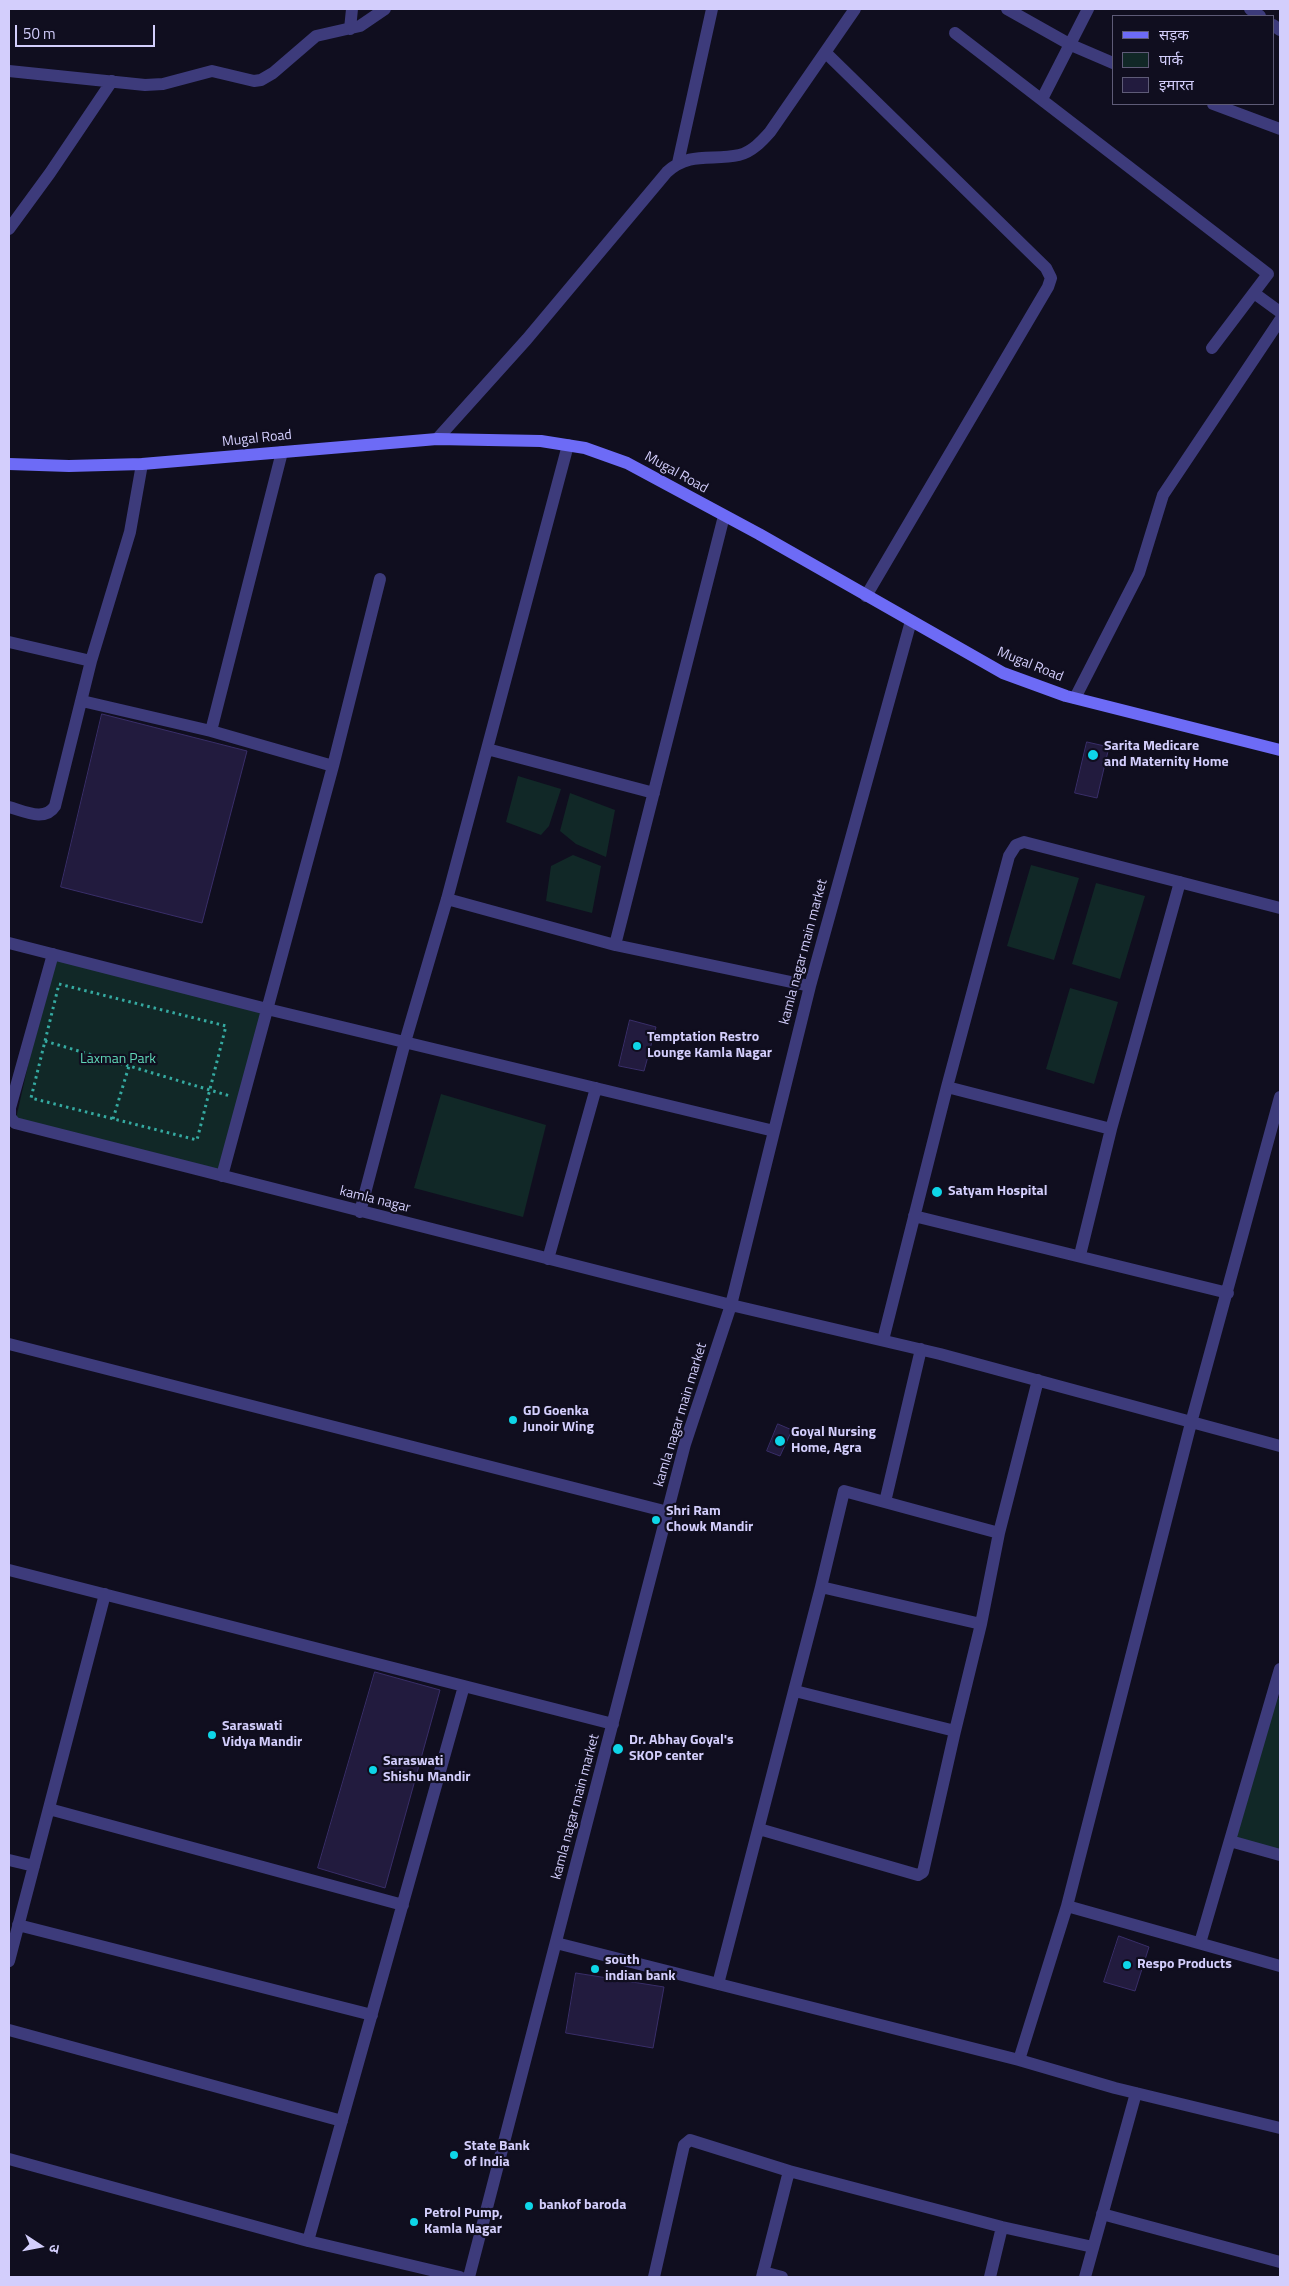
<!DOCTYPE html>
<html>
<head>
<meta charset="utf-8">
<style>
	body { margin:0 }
	#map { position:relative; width:1289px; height:2286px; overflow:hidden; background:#100e1f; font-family:"Titillium Web","Noto Sans Devanagari",sans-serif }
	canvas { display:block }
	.frame { position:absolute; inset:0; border:10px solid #d3cefc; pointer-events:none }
	.legend { position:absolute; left:1112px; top:15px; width:162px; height:90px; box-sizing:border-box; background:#100e1f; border:1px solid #5e5b77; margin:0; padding:6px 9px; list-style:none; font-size:15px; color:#d3cefc }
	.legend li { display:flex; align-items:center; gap:10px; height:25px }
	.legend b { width:25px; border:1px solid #5e5b77 }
	.north { position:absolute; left:15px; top:2221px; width:50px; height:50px; -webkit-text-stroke:4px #100e1f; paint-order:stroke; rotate:101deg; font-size:14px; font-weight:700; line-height:20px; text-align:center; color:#d3cefc }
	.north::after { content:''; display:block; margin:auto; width:18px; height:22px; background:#d3cefc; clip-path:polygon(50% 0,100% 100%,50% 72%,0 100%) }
	.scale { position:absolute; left:15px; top:25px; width:140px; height:22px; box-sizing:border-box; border:2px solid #d3cefc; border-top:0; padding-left:6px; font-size:15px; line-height:18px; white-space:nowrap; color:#d3cefc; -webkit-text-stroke:4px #100e1f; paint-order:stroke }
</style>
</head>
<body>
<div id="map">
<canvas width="1289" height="2286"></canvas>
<div class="frame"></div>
<ul class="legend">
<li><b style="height:6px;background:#6d6bf6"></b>सड़क</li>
<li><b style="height:14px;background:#112827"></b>पार्क</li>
<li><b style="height:14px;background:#221b3e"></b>इमारत</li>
</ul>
<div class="north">उ</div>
<div class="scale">50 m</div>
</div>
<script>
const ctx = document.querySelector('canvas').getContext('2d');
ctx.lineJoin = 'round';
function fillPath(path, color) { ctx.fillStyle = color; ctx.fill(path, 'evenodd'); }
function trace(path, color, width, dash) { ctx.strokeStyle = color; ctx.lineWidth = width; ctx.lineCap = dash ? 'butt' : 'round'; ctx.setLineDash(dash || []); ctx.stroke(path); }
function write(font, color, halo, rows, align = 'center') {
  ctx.font = font + ' "Titillium Web",sans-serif'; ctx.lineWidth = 4.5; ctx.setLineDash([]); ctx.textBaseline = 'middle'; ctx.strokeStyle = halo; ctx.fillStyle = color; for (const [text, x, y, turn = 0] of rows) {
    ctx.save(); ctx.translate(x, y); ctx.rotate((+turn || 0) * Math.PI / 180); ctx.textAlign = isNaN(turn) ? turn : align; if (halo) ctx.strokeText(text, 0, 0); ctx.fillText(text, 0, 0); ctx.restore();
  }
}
fillPath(new Path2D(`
	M518 776 561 789 549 826 541 835 506 822Z
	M570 793 615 810 606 857 576 844 560 831Z
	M573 855 601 866 592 913 546 901 551 866Z
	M1031 865 1079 878 1054 960 1007 946Z
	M1096 883 1145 896 1120 979 1072 964Z
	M53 954 267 1009 222 1176 15 1123Z
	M1070 988 1118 1002 1094 1084 1046 1069Z
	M441 1094 546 1125 523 1217 414 1188Z
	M1272 1696 1280 1698V1855L1230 1841Z`), '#112827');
const building = new Path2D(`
	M102 714 247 751 202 923 61 887Z
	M1087 742 1109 747 1097 798 1075 793Z
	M630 1020 656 1027 644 1071 619 1066Z
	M778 1424 792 1430 780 1456 767 1451Z
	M375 1672 440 1690 385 1888 318 1868Z
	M1119 1936 1149 1947 1135 1991 1104 1982Z
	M576 1973 664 1987 653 2048 566 2033Z`);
fillPath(building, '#221b3e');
trace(building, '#392e69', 1);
trace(new Path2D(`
	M59 984 226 1026 197 1140 31 1098Z
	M45 1041 230 1096
	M113 1119 129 1066`), '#35aaa1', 3, [2.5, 4]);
trace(new Path2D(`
	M1007 9 1071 45 1113 63
	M1250 9 1260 16
	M1273 25 1280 30
	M350 29 352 9
	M955 33 1268 274 1212 348
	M826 53 1046 268 1051 278 1048 287 866 596
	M9 71 145 85 163 84 212 71 254 81 261 80 273 73 316 36 360 26 385 9
	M1042 99 1088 9
	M1213 104 1280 129
	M678 163 712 9
	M9 229 50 173 112 81
	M1254 293 1280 312
	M437 439 527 339 667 172C690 151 712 161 739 155 752 152 762 141 770 132L855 9
	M9 642 91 661
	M1075 698 1139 573 1163 495 1280 320
	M82 701 211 731 333 766 222 1176
	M211 731 282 452
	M487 749 654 793
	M333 766 380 579
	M9 807C24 811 45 822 55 806L91 661 130 532 142 464
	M447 899 615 945 810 986
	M9 943 267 1009 774 1131
	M615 945 724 516
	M53 954 10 1108V1117L15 1123 731 1305 940 1354 1280 1446
	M947 1087 1111 1129
	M360 1212 405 1042 447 899 568 445
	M914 1216 1228 1293
	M1080 1255 1111 1129 1180 882
	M548 1259 596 1088
	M883 1340 947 1087 1009 856 1016 845 1024 842 1280 908
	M9 1344 668 1512
	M885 1502 921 1349
	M9 1570 613 1724
	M821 1587 844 1491 999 1533
	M955 1731 981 1624 999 1533 1038 1380
	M49 1809 403 1905
	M759 1829 918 1875 923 1872 955 1731 795 1691
	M1230 1841 1280 1855
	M9 1860 34 1866
	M1067 1906 1191 1423 1280 1097
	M18 1925 372 2015
	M556 1943 1019 2060 1067 1906 1280 1966
	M1200 1943 1280 1669
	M9 1961 105 1594
	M718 1984 821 1587 981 1624
	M9 2030 342 2121
	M1019 2060 1115 2088 1280 2128
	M9 2159 308 2241 460 2277
	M789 2171 1002 2227 1093 2247
	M1102 2214 1280 2262
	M308 2241 464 1686
	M763 2272 782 2277
	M469 2277 685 1444 731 1305 810 986 911 621
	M654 2277 684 2145 690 2140 789 2171 762 2277
	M990 2277 1002 2227
	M1085 2277 1136 2093`), '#3d3b7b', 12);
trace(new Path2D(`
	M9 464 69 466 142 464 437 439 541 441 585 448 627 463 759 534 1003 673 1066 696 1280 750`), '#6d6bf6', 12);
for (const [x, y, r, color] of [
	[1093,755,6,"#0ed6e8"],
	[637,1046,5,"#0ed6e8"],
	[937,1192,6,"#0ed6e8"],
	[513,1420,5,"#0ed6e8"],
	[780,1441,6,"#0ed6e8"],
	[656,1520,5,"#0ed6e8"],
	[212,1735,5,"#0ed6e8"],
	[618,1749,6,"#0ed6e8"],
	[373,1770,5,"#0ed6e8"],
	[1127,1965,5,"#0ed6e8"],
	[595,1969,5,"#0ed6e8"],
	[454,2155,5,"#0ed6e8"],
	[529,2206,5,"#0ed6e8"],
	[414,2222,5,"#0ed6e8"]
]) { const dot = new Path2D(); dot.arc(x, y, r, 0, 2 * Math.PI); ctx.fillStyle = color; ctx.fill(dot); trace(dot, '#100e1f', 2); }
write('14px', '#d3cefc', '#100e1f', [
	["Mugal Road",257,439,-6],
	["Mugal Road",676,473,29],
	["Mugal Road",1030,665,22],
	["kamla nagar main market",804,952,-75],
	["kamla nagar",375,1200,14],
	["kamla nagar main market",681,1415,-73],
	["kamla nagar main market",576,1807,-75]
]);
write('bold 14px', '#d3cefc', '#100e1f', [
	["Sarita Medicare",1104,747],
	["and Maternity Home",1104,763],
	["Temptation Restro",647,1038],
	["Lounge Kamla Nagar",647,1054],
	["Satyam Hospital",948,1192],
	["GD Goenka",523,1412],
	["Junoir Wing",523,1428],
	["Goyal Nursing",791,1433],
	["Home, Agra",791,1449],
	["Shri Ram",666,1512],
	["Chowk Mandir",666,1528],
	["Saraswati",222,1727],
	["Vidya Mandir",222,1743],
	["Dr. Abhay Goyal's",629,1741],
	["SKOP center",629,1757],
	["Saraswati",383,1762],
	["Shishu Mandir",383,1778],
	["south",605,1961],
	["indian bank",605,1977],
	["Respo Products",1137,1965],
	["State Bank",464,2147],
	["of India",464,2163],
	["bankof baroda",539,2206],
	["Petrol Pump,",424,2214],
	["Kamla Nagar",424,2230]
], 'left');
write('14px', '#5fd7b7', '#100e1f', [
	["Laxman Park",118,1060]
]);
</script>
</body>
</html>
